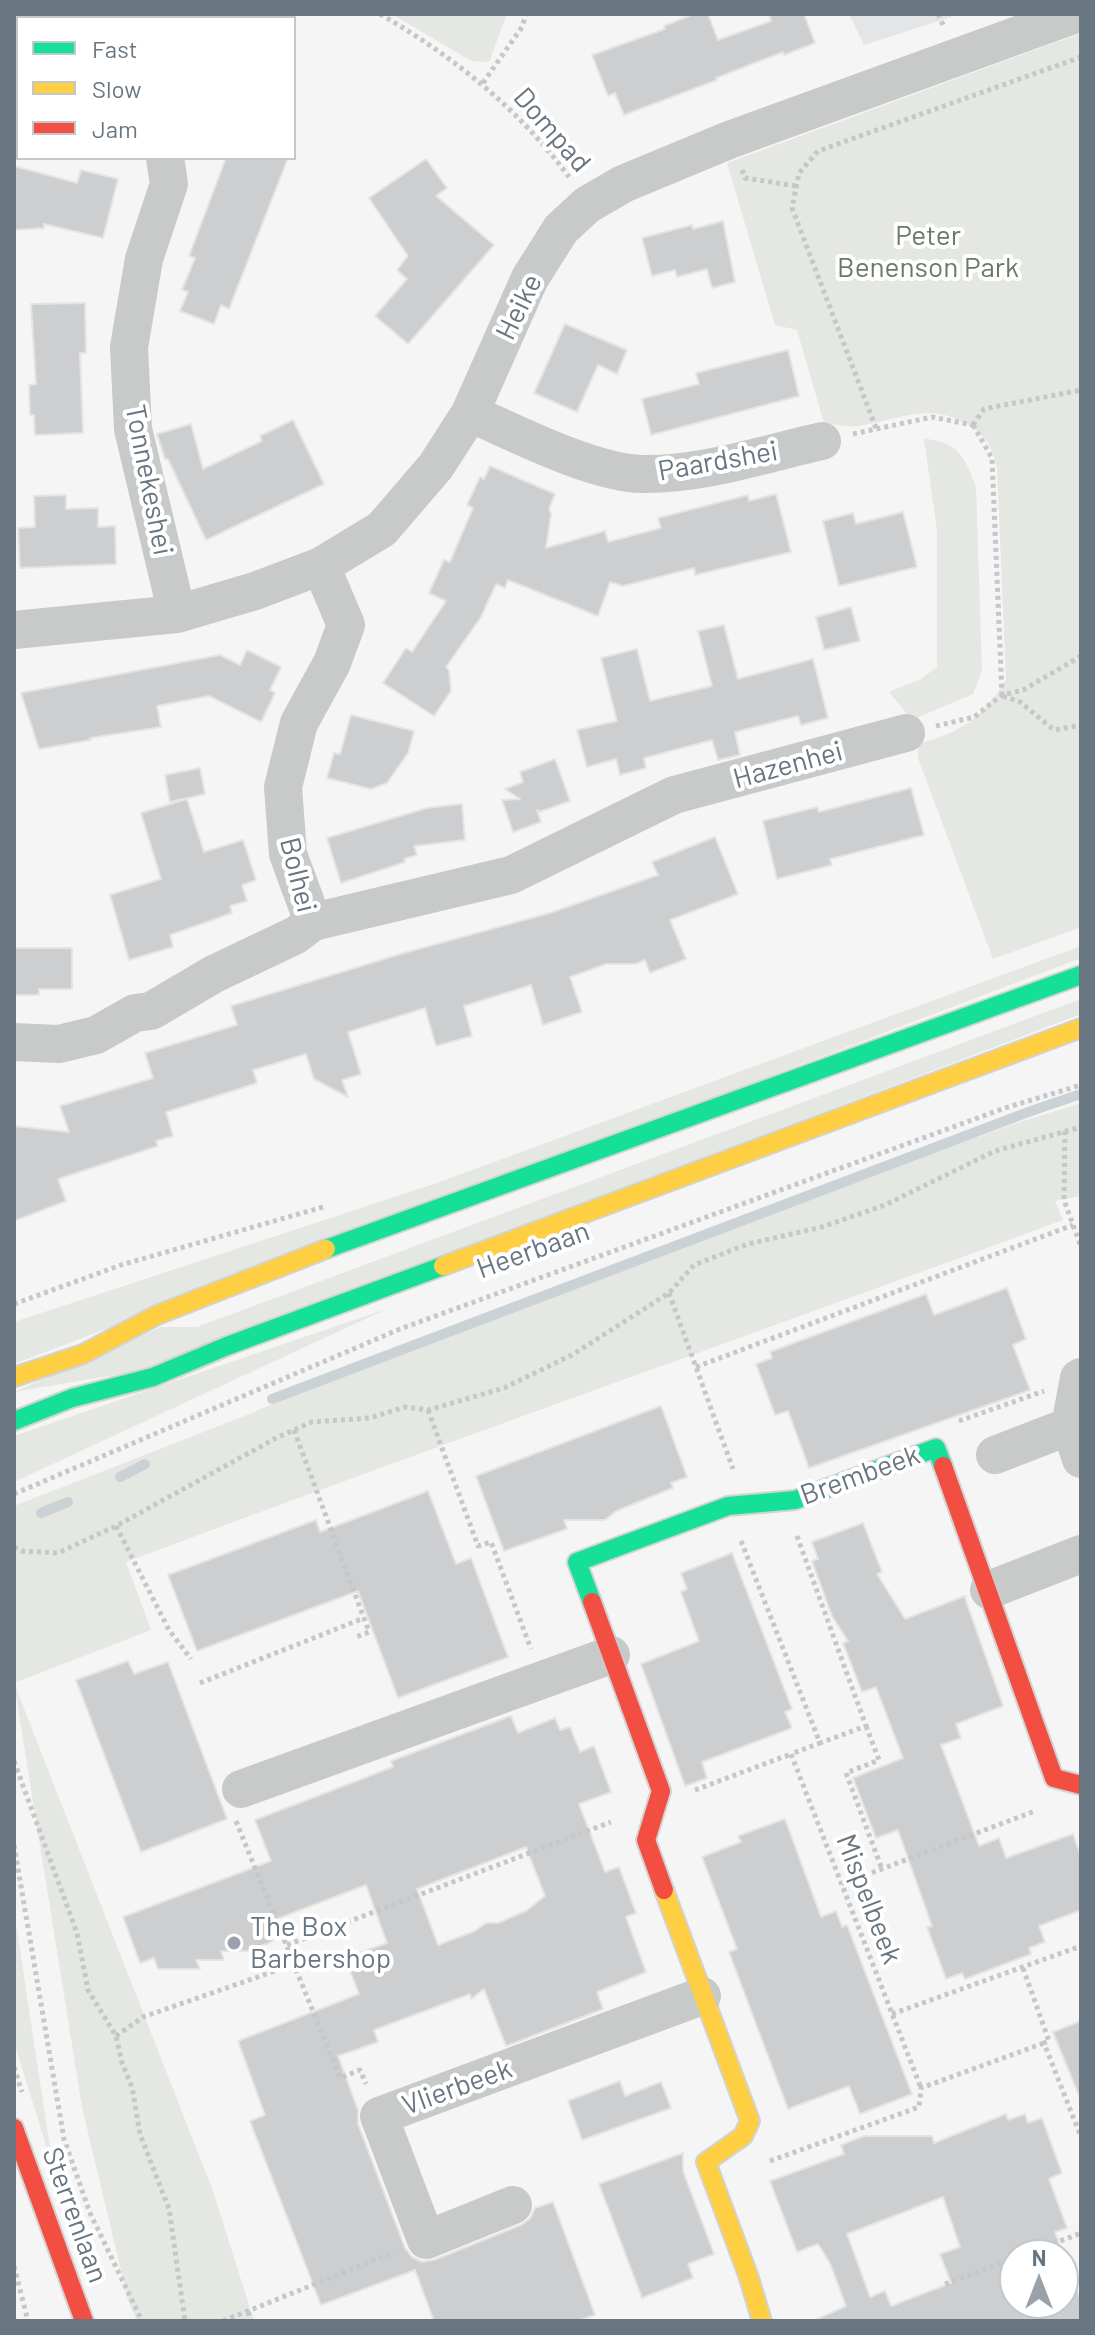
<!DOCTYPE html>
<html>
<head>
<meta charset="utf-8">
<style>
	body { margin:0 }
	#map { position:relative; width:1095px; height:2335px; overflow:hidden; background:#f5f5f5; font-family:Barlow,sans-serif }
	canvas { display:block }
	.frame { position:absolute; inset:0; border:16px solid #687682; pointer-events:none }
	.legend { position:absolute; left:16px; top:16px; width:280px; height:144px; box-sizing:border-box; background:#fff; border:2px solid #c3c8cd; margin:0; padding:10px 14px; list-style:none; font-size:24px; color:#687682 }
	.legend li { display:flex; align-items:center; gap:16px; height:40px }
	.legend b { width:40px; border:2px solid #c3c8cd }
	.north { position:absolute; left:999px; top:2239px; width:80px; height:80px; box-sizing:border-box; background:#fff; border:2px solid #c3c8cd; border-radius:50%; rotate:0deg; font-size:22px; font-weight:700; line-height:32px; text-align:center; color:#687682 }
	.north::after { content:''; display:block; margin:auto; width:28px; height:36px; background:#99a2aa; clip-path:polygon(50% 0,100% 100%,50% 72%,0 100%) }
</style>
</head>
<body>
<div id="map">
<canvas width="1095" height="2335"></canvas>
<div class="frame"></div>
<ul class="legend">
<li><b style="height:10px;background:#16e098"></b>Fast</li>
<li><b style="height:10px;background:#ffcf43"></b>Slow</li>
<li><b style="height:10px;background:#f24e42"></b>Jam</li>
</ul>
<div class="north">N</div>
</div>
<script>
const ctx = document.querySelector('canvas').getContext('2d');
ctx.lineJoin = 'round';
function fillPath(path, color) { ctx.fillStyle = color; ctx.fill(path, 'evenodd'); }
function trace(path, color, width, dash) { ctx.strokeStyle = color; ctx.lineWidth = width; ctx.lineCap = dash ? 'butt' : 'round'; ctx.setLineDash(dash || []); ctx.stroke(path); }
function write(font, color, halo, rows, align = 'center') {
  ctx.font = font + ' Barlow,sans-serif'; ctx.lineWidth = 8; ctx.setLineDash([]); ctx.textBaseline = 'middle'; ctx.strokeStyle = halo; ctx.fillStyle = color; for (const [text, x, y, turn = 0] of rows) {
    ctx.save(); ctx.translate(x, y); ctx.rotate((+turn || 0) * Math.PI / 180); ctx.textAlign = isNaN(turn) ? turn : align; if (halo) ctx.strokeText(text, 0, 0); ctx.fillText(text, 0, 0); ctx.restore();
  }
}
fillPath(new Path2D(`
	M849 14H960L864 45Z`), '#e4e5e6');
fillPath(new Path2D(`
	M392 14H507L489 62 471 61Z
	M1081 33V927L993 959 918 758V744C963 731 980 720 1006 680L997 468C994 450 987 437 971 427 928 399 902 421 856 426 846 427 835 424 824 423L797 330 775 325 727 163Z
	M924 439C959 441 965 458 976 487L982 671 973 694 912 720 889 692 921 679 937 667V530Z
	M1081 946V958L14 1364V1322L437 1183Z
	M1081 999V1014L150 1369 14 1392 161 1327H197Z
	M1081 1103V1196L1055 1201 1063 1220C751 1335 437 1445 126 1562L151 1630 14 1683 213 2191 254 2321H137L128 2300 82 2107 14 1683V1506L252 1413 409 1343 1011 1125Z
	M389 1308 14 1482V1436Z
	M14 1910 53 2168 14 2042Z`), '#e4e7e2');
trace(new Path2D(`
	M272 1399 1031 1111 1081 1094
	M120 1477 145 1464
	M41 1513 68 1502`), '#cbd2d6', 10);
const building = new Path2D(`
	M694 14H708L718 40 771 21 769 14H804L815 43 784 55 783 52 716 78 717 80 624 115 615 93 608 96 592 55 665 29 664 26Z
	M226 158H288L229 309 221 305 214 324 180 311 188 292 182 290 195 258 189 256Z
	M426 159 447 188 436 196 494 245 408 344 375 316 407 279 397 270 408 256 369 198Z
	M14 166 77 183 81 170 118 179 103 238 44 224V228L14 230Z
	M723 221 735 282 712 288 707 269 677 277 675 270 652 276 642 238 692 225 693 229Z
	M85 303 86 353H80L83 433 35 435 34 415H30L29 385 36 384 31 304Z
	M565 324 627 350 617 374 598 365 577 412 534 393Z
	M788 350 799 396 651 435 642 399 699 384 696 373Z
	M293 420 324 484 206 540 168 459H165L157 434 191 424 203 469 262 441 260 436Z
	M490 466 555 494 549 509 551 514 546 548 605 531 608 542 661 528 658 518 748 495 749 501 776 494 791 552 695 575 694 568 623 586 610 582 598 616 508 580 505 588 496 584 481 617 446 667 449 670 451 691 434 716 383 683 406 648 412 652 446 601 429 593 444 560 450 562 473 508 467 505 480 477 484 479Z
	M66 495V509L98 508V527L115 526 116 564 20 568 18 528 35 527 34 496Z
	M903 512 917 567 839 586 823 521 853 513 856 524Z
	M851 607 860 641 824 650 816 617Z
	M724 625 738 679 813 659 828 718 801 725 798 716 735 732 740 755 718 760 712 740 644 758 646 768 620 775 616 759 587 767 577 730 617 721 601 658 637 649 650 701 712 686 698 631Z
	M247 650 281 667 270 690 275 693 261 722 209 696 157 706 161 727 90 738 91 740 39 749 21 693 220 655 240 665Z
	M351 715 414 731 408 753 387 783 371 789 327 778 334 753 340 754Z
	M555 759 570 801 539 812 537 810 541 822 513 832 502 800 520 799 505 789 523 782 520 772Z
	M200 768 205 794 170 802 165 775Z
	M911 788 924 835 830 859 832 865 777 879 763 821 817 807 819 812Z
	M187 799 204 852 243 840 256 880 242 885 247 901 230 906 232 913 170 935 173 947 129 960 110 895 161 879 141 813Z
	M462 804 465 840 414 846 417 855 404 859 405 862 341 883 327 838 427 808Z
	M715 837 738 894 670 920 686 959 650 973 645 960 635 964H606L570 977 582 1012 543 1025 531 985 464 1006 472 1036 436 1046 425 1008 348 1032 361 1074 342 1080 348 1097 314 1079 306 1054 253 1070 257 1083 166 1112 173 1136 156 1141 158 1146 58 1179 66 1201 14 1221V1126L69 1132 60 1106 153 1078 145 1053 237 1025 231 1006 404 953 550 913 658 875 652 862Z
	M14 948H72V989H39V995H14Z
	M1007 1288 1026 1339 1013 1345 1030 1390 809 1468 788 1411 775 1415 756 1364 772 1358 770 1352 926 1294 934 1315Z
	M661 1406 687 1477 671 1483 673 1488 616 1511 605 1520H564L567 1529 504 1551 476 1476Z
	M428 1491 456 1564 471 1558 508 1657 398 1698 358 1591 197 1651 168 1575 316 1520 320 1532Z
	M863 1523 882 1572 877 1574 905 1619 965 1596V1598L1003 1706 956 1724 961 1738 941 1745 979 1846 999 1838 1006 1858 1073 1834 1081 1857V1910L1039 1926 1045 1942 1029 1948 1031 1954 965 1979 962 1973 946 1979 927 1927 932 1926 898 1830 876 1838 853 1778 903 1758 876 1687 862 1692 843 1643 848 1641 832 1616 812 1561 818 1559 812 1542Z
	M732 1553 792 1709 785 1712 792 1728 702 1762 707 1778 685 1786 641 1664 699 1641 681 1592 687 1589 681 1573Z
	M128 1661 134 1674 168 1662 227 1819 141 1852 76 1680Z
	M511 1716 518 1733 555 1718 560 1730 570 1727 580 1752 594 1746 611 1792 579 1804 605 1872 619 1867 636 1913 626 1917 646 1972 597 1992 603 2009 506 2046 484 1989 471 1999 470 1994 374 2030 378 2042 338 2056 358 2110V2124L405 2248 412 2257 422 2262 434 2260 521 2225 530 2219 535 2208 553 2202 595 2315 577 2321H434L415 2270 321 2305 250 2121 265 2115 238 2041 359 1994 345 1958 387 1943 366 1885 266 1923 273 1941 250 1951H221L224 1960H196L200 1969H158L154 1958 140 1963 123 1917 271 1861 255 1820 393 1767 391 1761ZM526 1847 545 1896 526 1911 498 1923H486L475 1931 438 1945 417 1889Z
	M785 1819 821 1917 836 1911 842 1927 847 1925 912 2094 860 2114 849 2086 788 2109 729 1952 737 1949 702 1857 741 1842 738 1836Z
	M1081 2021V2098H1080L1053 2032Z
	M620 2081 625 2096 661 2082 671 2108 582 2140 568 2101Z
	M1006 2114 1008 2120 1025 2114 1028 2123 1042 2118 1062 2173 1049 2179 1067 2228 1055 2232 1081 2300V2321H813L846 2306 830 2263 818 2244 797 2252 770 2181 844 2154 841 2145 864 2136H932L934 2143ZM943 2197 960 2247 940 2254 951 2283 891 2306 885 2291 870 2297 847 2234ZM1015 2255H1063V2303H1015Z
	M683 2153V2171L714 2254 688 2264 693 2278 642 2298 599 2184Z`);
fillPath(building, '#cdcecf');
trace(building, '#e4e4e4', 2);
const fast = new Path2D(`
	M326 1249 1081 975
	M14 1421 72 1398 153 1377 227 1346 443 1266
	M592 1602 577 1562 728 1506 795 1500 936 1448 943 1466`);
const slow = new Path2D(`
	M443 1266 1081 1028
	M14 1377 83 1354 157 1315 326 1249
	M664 1890 750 2121 743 2136 706 2162 748 2275 762 2321`);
const jam = new Path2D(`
	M943 1466 1054 1778 1081 1785
	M592 1602 661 1791 646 1840 664 1890
	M14 2128 84 2321`);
trace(fast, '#d2d3d3', 22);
trace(slow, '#d2d3d3', 22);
trace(jam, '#d2d3d3', 22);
trace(new Path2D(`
	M380 14C454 57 518 108 569 177
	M938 14 944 27
	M483 83 522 27 526 14
	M742 170 745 178 796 186
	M973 425 992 458 1002 695
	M973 425 984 409 1081 390
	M876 428 792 208 799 173 818 151 1081 57
	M853 434 932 417 973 425
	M1003 696 1020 702 1054 730 1081 725
	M936 726 974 717 1002 695 1023 690 1081 656
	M1065 1131 1064 1200 1081 1247
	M669 1293 733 1469
	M14 1304 121 1265 323 1207
	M696 1367 1073 1225
	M428 1410 478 1546 491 1542 531 1649
	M959 1421 1044 1391
	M294 1430 369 1632 356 1637
	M14 1494 400 1329 1005 1108 1081 1085
	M116 1526 169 1630 191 1659
	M797 1536 866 1726 820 1743
	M741 1541 820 1743 791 1754 921 2088
	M14 1547 22 1551 58 1553 116 1526 278 1437 312 1422 370 1418 405 1407 428 1410 504 1388 572 1355 669 1293 694 1265 748 1244 822 1227 885 1205 995 1151 1081 1127
	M200 1683 364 1618
	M866 1726 879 1760 846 1773 882 1869
	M14 1761 77 1933 88 1990 116 2036 122 2063 132 2087 140 2134 169 2209 185 2321
	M695 1790 791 1754
	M236 1821 340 2078 360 2070 366 2084
	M14 1845 64 2139 90 2213 142 2321
	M842 1884 1035 1811
	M287 1945 611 1822
	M1023 1968 1049 2041 1044 2043 1081 2137
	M892 2014 1081 1946
	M116 2036 143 2017 295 1964
	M14 2067 22 2092
	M770 2161 919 2107 921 2088 1044 2043
	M1023 2255 1081 2233
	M14 2266 28 2321
	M945 2284 1015 2258
	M248 2312 251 2321
	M223 2321 395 2252`), '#c6c7c8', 5, [4, 4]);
trace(new Path2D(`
	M224 18 226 14
	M14 116H18
	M165 158 169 184 144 259 129 347 133 429 177 614
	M470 413C515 433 593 473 642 474 702 475 764 454 822 441
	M14 630 177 614 255 591 321 566 382 529 436 466 470 413 530 278 561 229 587 205 623 184 729 140 1076 14
	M313 922 288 854 283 787 299 723 332 663 346 625 321 566
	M14 1042 59 1044 96 1035 135 1013 151 1011 214 974 296 935 313 922 511 875 674 795 906 733
	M1081 1377 1079 1378 1070 1426 1081 1459
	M995 1455 1070 1426
	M989 1590 1081 1554
	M241 1789 611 1655
	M513 2205 426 2240 379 2116 702 1996`), '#c8caca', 38);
trace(fast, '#16e098', 18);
trace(slow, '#ffcf43', 18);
trace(jam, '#f24e42', 18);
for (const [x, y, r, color] of [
	[234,1943,8,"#99a2aa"]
]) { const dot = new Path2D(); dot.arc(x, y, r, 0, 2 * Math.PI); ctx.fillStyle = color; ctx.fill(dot); trace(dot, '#fff', 3); }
write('28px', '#687682', '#fff', [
	["Dompad",552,130,49],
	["Heike",519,307,-64],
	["Paardshei",718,461,-10],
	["Tonnekeshei",149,480,79],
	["Hazenhei",788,765,-15],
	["Bolhei",298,875,76],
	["Heerbaan",533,1250,-20],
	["Brembeek",860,1475,-20],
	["Mispelbeek",869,1899,69],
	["Vlierbeek",457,2087,-20],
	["Sterrenlaan",75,2215,70]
]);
write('28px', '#6a7a66', '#fff', [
	["Peter",928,236],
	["Benenson Park",928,268]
]);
write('28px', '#687682', '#fff', [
	["The Box",250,1927],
	["Barbershop",250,1959]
], 'left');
</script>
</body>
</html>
